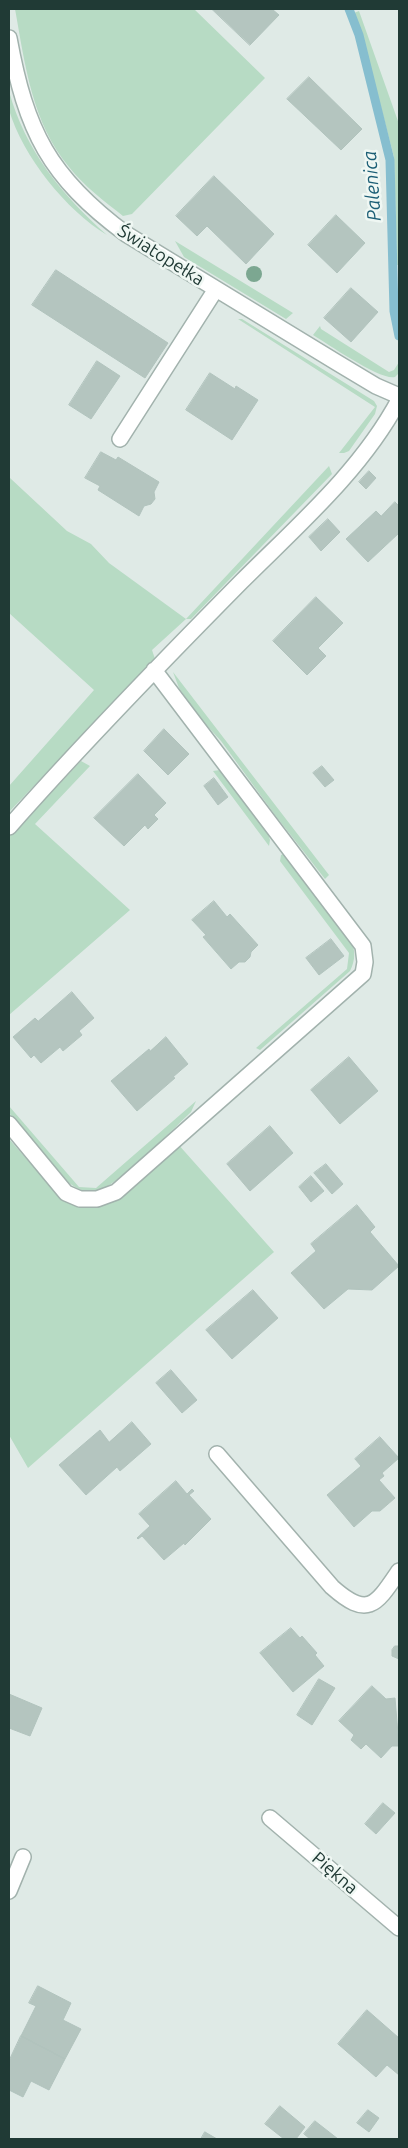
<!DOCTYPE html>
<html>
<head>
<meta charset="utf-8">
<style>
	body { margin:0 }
	#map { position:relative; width:408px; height:2148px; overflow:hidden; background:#dfeae6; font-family:Ubuntu,sans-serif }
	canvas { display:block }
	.frame { position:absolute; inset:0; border:10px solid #203a35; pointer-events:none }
</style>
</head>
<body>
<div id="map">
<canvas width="408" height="2148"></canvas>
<div class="frame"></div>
</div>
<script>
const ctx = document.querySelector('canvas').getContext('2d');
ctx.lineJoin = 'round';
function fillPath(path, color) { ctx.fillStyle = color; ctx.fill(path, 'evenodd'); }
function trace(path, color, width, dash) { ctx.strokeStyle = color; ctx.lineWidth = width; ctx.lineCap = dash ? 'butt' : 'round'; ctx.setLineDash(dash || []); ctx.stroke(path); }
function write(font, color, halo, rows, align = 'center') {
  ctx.font = font + ' Ubuntu,sans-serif'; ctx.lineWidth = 5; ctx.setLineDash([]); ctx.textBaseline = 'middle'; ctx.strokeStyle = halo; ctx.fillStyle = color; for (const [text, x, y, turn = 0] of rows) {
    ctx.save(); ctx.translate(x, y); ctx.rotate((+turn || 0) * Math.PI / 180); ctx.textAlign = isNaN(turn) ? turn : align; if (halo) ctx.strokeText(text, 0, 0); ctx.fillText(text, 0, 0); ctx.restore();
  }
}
fillPath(new Path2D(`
	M15 9H194L265 78 132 214 123 216C104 201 84 186 69 167 32 123 25 64 15 9Z
	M359 11 399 124V265H397L394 157 369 62 354 13Z
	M9 91C25 150 62 195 107 235 66 210 23 157 9 110 8 105 9 98 9 91Z
	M175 241 293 313 286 319 184 257Z
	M238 319H242L374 401 377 406 375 414 349 451 344 453H339L375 407Z
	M320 326 321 329 389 372 394 370 399 362V373L395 377C381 381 328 344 313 335Z
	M329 466 332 474 191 619H186L152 650 155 659 9 812V786L94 690 9 613 10 478 67 531 91 544 109 563 186 619Z
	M173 672 329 875 325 879 275 815 221 741 200 718 179 688Z
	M81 761 90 766 35 824 130 910 9 1015V837Z
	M220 770 268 833 270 840 269 846 213 771Z
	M286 853 351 938C355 951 356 959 350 971L260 1050 256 1048 347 969 349 953 280 861 281 855Z
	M196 1101 191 1112C173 1129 118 1186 97 1191 86 1194 78 1189 69 1183L9 1113V1106L79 1187 96 1188Z
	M9 1139 60 1197C93 1222 114 1200 139 1177 152 1166 164 1155 177 1143L274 1252 28 1468 9 1435Z`), '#b7dbc4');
trace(new Path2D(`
	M349 9 359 35 390 160 394 311 399 336`), '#86becf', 9);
const building = new Path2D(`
	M212 9H272L279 15 250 45Z
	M309 77 362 129 341 150 287 99Z
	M214 176 274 234 246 264 207 226 197 236 176 216Z
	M336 215 365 243 337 273 308 245Z
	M56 270 168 343 145 378 32 305Z
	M351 288 378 312 351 342 324 318Z
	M97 361 120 376 91 419 69 405Z
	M210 373 235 389 236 386 258 400 232 440 186 410Z
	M101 452 116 460 118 457 159 482 154 492 155 499 151 504 144 506 139 516 98 490 100 486 85 478Z
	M369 471 376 478 366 489 359 482Z
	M395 502 399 506V533L368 562 346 539 376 511 381 516Z
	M328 519 340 532 321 551 309 537Z
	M316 597 343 623 318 648 326 656 307 675 273 641Z
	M164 729 189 754 168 775 144 751Z
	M322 766 334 780 325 787 313 773Z
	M138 774 166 803 154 815 158 819 148 829 145 825 124 846 94 818Z
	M214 778 228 797 218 805 204 786Z
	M214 901 227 917 230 914 258 945 251 952 250 957 245 962H239L231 969 203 937 206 935 192 920Z
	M331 939 344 956 319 975 306 958Z
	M72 992 94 1018 79 1031 82 1035 63 1051 60 1047 41 1063 34 1055 31 1058 13 1037 35 1018 38 1021Z
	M166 1037 188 1064 173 1077 175 1078 137 1111 111 1081 149 1049 150 1051Z
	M349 1057 378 1091 340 1124 311 1090Z
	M270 1126 293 1153 250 1191 227 1164Z
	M326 1164 343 1184 332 1194 314 1173Z
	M311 1176 324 1191 311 1202 299 1187Z
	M357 1205 375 1227 370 1232 399 1266 372 1290 348 1289 324 1309 291 1273 316 1251 311 1244Z
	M253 1290 278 1318 232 1359 206 1330Z
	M171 1370 197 1400 182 1413 156 1383Z
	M132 1422 151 1444 120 1471 117 1467 86 1495 59 1465 100 1430 109 1442Z
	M380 1437 399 1458 382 1473 384 1476 379 1480 395 1498 380 1511H372L354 1527 327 1495 361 1466 355 1459Z
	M176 1481 187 1494 192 1489 194 1491 189 1495 211 1519 185 1545 184 1543 164 1560 142 1536 138 1539 137 1538 150 1526 139 1514Z
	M291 1628 300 1638 302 1636 317 1653 315 1655 324 1666 293 1692 260 1653Z
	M395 1646H399V1659L392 1656V1650Z
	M319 1679 335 1688 312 1725 297 1715Z
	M372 1686 386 1699 395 1698 399 1746H392L381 1758 366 1744 361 1749 351 1740 354 1735 339 1721Z
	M9 1694 42 1708 30 1736 9 1728Z
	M383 1803 395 1813 376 1834 365 1824Z
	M38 1986 71 2003 63 2020 81 2029 65 2059 21 2036 36 2006 29 2003Z
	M367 2010 399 2038V2075L387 2065 376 2077 338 2044Z
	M21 2036 65 2059 49 2090 31 2081 23 2097 9 2090V2061Z
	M280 2106 305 2127 296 2139H284L265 2124Z
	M368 2110 379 2118 369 2132 357 2123Z
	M315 2121 338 2139H310L304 2134Z
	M205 2132 217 2139H201Z`);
fillPath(building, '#b4c5bf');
trace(building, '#b1c3bd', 1);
const minor = new Path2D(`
	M9 38C26 131 49 177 126 234L336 362 376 386 399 396
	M120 439 216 289
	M9 827C83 743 162 662 241 582 297 526 361 471 399 400
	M9 1124 66 1193 80 1199H97L116 1192 363 974 365 962 363 946 154 670
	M217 1454 332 1587C368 1619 376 1605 399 1571
	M270 1818 399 1928
	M9 1891 23 1857`);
trace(minor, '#a2b2ad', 18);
trace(minor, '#fff', 15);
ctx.fillStyle = '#7ca791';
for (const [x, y] of [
	[254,274]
]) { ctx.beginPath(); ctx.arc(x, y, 8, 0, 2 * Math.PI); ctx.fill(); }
write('18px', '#203a35', '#eff7f3', [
	["Światopełka",161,255,32],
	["Piękna",335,1873,41]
]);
write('italic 19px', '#1b5e75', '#eff7f3', [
	["Palenica",372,186,-94]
]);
</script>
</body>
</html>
